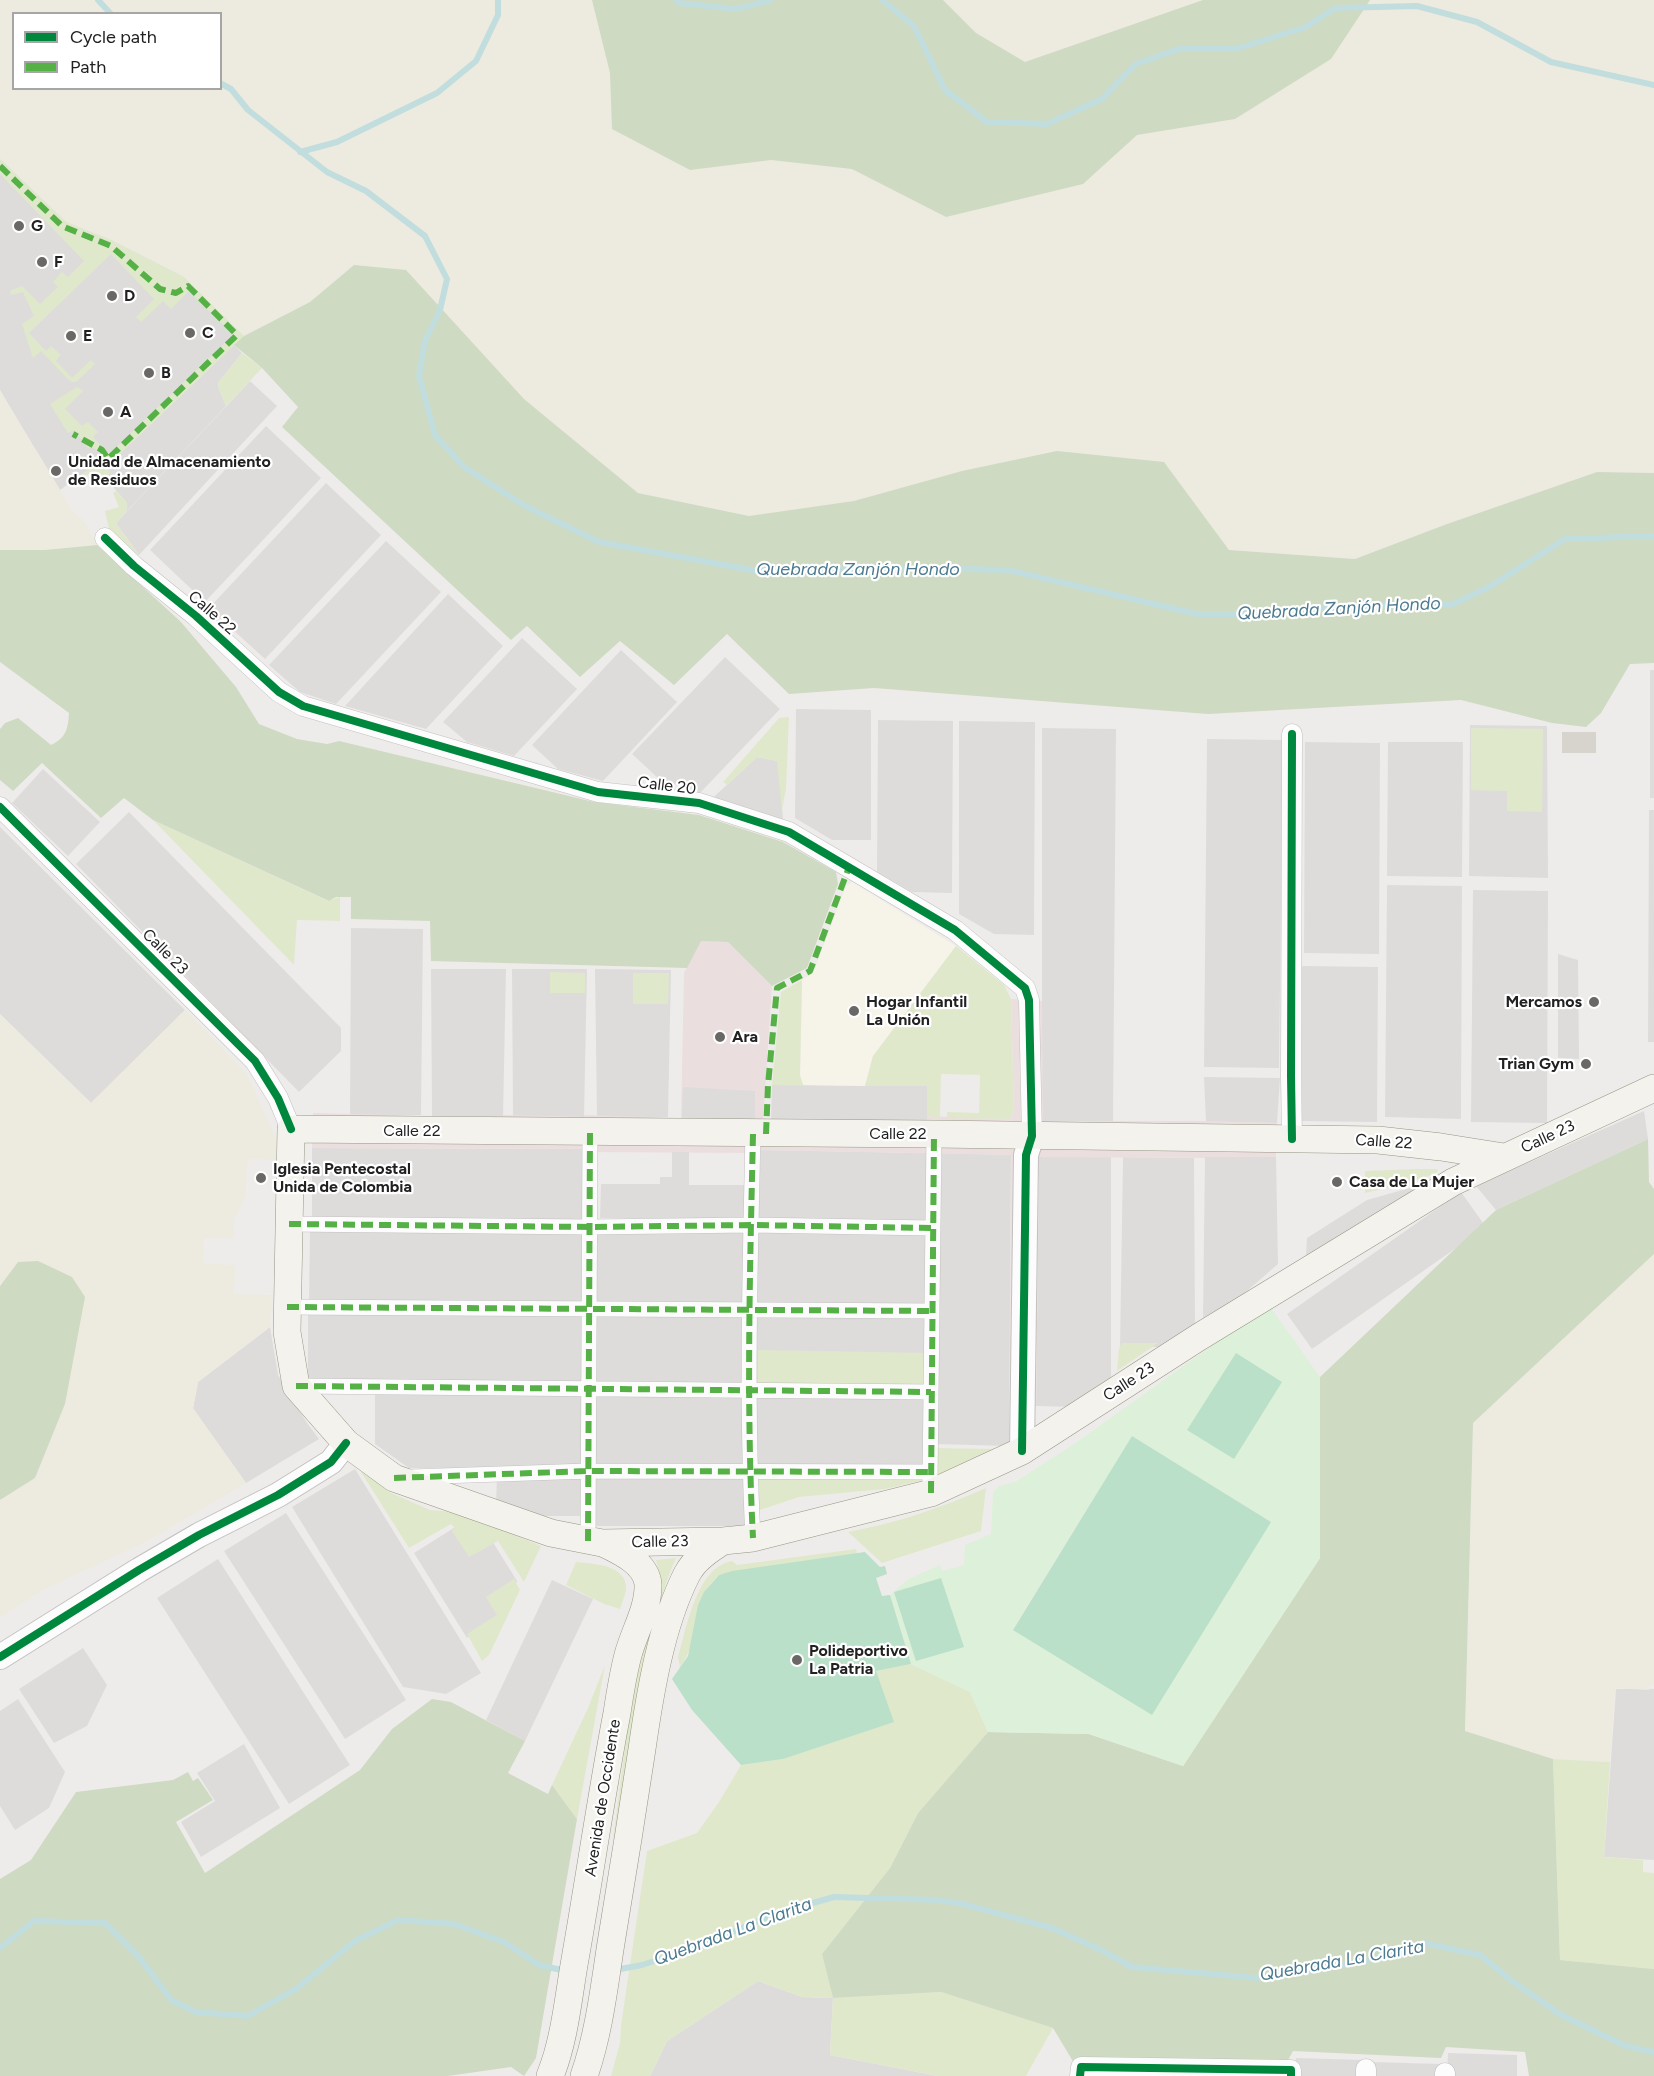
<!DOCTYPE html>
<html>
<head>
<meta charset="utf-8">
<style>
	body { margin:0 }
	#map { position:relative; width:1654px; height:2076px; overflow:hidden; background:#eeecea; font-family:Figtree,sans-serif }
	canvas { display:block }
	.legend { position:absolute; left:12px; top:12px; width:210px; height:78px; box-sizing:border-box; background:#fff; border:2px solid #a6a6a6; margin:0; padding:8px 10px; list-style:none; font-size:18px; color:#212121 }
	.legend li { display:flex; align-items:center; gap:12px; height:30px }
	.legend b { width:30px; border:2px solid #a6a6a6 }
</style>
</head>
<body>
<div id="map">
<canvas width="1654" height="2076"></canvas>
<ul class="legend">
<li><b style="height:8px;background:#00873e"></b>Cycle path</li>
<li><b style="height:8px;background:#55b145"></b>Path</li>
</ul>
</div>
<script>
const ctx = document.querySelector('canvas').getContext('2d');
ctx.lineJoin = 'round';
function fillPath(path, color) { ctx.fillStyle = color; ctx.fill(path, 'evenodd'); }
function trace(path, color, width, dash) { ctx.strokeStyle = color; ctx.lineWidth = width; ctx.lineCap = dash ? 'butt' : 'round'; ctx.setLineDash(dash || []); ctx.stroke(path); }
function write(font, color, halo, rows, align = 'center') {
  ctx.font = font + ' Figtree,sans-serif'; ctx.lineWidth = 4.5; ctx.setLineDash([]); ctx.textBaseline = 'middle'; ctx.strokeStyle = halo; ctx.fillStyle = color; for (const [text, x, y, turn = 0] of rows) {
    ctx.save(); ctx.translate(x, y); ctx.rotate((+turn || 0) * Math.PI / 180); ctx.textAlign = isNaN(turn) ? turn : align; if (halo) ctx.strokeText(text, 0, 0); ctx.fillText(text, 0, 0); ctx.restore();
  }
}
fillPath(new Path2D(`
	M0 159 184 277 244 336 107 466 100 462 60 490 0 390Z
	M250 381 277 406 139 555 116 523Z
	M266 426 321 478 205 602 150 550Z
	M326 483 381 535 265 659 209 608Z
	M386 541 441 592 336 704 300 692 269 665Z
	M448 594 503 646 426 729 345 706Z
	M522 638 577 689 514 756 467 742 443 722Z
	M621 650 677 702 603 781 558 769 532 745Z
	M725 657 780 709 700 793 659 779 632 754Z
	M1650 670H1654V798H1650Z
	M796 709 871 710V840H832L795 818Z
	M878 720 953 721 952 893 912 892 877 872Z
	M959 721 1035 722 1034 935 994 934 959 914Z
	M1470 725 1547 726 1548 878 1469 876Z
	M1042 728 1116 729 1113 1122 1042 1121Z
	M1207 739 1283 740 1279 1068 1204 1067Z
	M1305 742 1380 743 1379 954 1304 953Z
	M1388 742H1463L1462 877 1387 876Z
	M43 769 100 822 68 856 12 803Z
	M1649 810H1654V1042H1648Z
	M129 812 341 1028V1051L299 1092 76 864Z
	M1387 885 1462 886 1461 1119 1385 1117Z
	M1473 890 1548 891 1547 1123 1471 1122Z
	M351 928 423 929 421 1115H350Z
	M1302 966 1378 967 1377 1122 1302 1121Z
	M431 969H506L503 1117 432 1116Z
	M512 969H587L584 1117 513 1116Z
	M595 969 671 970 668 1117H597Z
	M1204 1077 1280 1078 1277 1123 1206 1122Z
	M772 1085 927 1086V1122L771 1121Z
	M312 1148 582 1149 585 1222 312 1218Z
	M761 1150 927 1153 929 1227 757 1224Z
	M942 1153 1011 1155 1009 1446 935 1444Z
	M1039 1156 1111 1157V1384L1078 1407 1036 1406Z
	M1123 1157 1194 1158 1195 1326 1162 1347H1120Z
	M1205 1157H1276L1278 1264 1240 1297 1203 1318Z
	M1461 1192 1486 1227 1312 1349 1287 1314Z
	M310 1228 584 1230V1305L309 1304Z
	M756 1230 928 1234V1309L755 1306Z
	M744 1231V1303H596V1234Z
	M308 1311 583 1312V1388L308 1386Z
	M594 1312 745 1313V1388L595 1387Z
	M755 1312 928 1315 927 1390 754 1387Z
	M375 1393 582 1394V1469L409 1468 375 1444Z
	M594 1395 745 1396V1471L594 1470Z
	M755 1395 927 1398 926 1473 753 1470Z
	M355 1469 481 1673 446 1694 403 1687 292 1507Z
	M497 1475H585L584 1516H522L496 1505Z
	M593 1475 744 1476 747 1526H595Z
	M286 1513 406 1700 345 1739 224 1551Z
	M457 1526 491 1539 517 1581 501 1615 467 1638 414 1553Z
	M218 1559 350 1765 289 1804 157 1598Z
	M552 1580 593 1599 525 1741 486 1720Z
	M83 1648 107 1685 87 1726 54 1743 19 1689Z
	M1616 1689H1654V1860L1604 1857Z
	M18 1699 65 1772 49 1808 15 1830 0 1806V1711Z
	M244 1744 280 1808 201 1857 181 1822 215 1801 197 1773Z
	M758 1981 802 1997 833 1998 830 2055 938 2076H650L667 2041Z
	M1448 2053 1517 2055V2076H1447Z
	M1296 2058 1363 2060V2076H1295Z
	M1371 2062 1442 2064V2076H1371Z`), '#dedcdb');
fillPath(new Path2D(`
	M701 940 728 942 772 986 763 1120 927 1122V1116L1009 1119 1014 1112 1011 999 1042 1001 1043 1121H1206L1277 1123 1276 1157H1205V1158L1039 1157 1036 1406H1010L1011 1155 762 1150 761 1153H746L582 1152 581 1149 312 1148 313 1113 433 1116 503 1117V1115L584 1117V1115L681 1118 684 973Z`), '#ebdedf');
fillPath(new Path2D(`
	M852 882 956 946 873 1056 865 1086 803 1085 800 1075 802 980 813 973 846 886Z`), '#f6f3e8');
fillPath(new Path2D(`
	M18 332 30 362 37 372 20 382 51 444 36 453 0 390V339Z
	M234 345 242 353 218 383 219 389 226 406 126 512 127 503 112 486 107 466Z
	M757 757 778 761 784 831 705 805Z
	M0 827 185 1010 91 1103 0 1014Z
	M1558 954 1578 960 1579 1059 1558 1058Z
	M683 1087 755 1091V1120L682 1118Z
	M1644 1111 1648 1139 1496 1210 1476 1186Z
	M672 1152H689V1185H746V1220L600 1218 601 1184H660V1177H672Z
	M1417 1186 1425 1199 1305 1273 1307 1238 1367 1200Z
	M270 1327 278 1375 307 1423 319 1439 246 1483 193 1409 198 1382Z
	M700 2033 722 2045 705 2076H662L678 2045 689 2051Z`), '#dddcdb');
fillPath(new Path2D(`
	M1562 732H1596V753H1562Z`), '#d7d4cd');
fillPath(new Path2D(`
	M0 0H1654V473L1597 472 1447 524 1355 559 1229 550 1164 462 749 516 638 493 524 399 354 265 310 302 244 336 184 277 111 240 66 222 0 159ZM14 14H220V88H14Z
	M0 390 72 510 86 523 97 545 45 550H0Z
	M185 1010 247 1074 277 1141 276 1160 247 1159 246 1196 234 1220V1238H204L203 1263 235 1265 234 1294 272 1295 270 1327 198 1382 193 1408 246 1483 150 1540 43 1590 0 1618V1500L35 1478 65 1404 18 1262 0 1286V1014L91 1103Z
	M1654 1254V1685H1650L1649 1690 1615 1688 1610 1762 1553 1759 1465 1731 1473 1423Z`), '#edebdf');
fillPath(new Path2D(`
	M0 159 66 222 111 240 184 277 244 336 107 466 112 486 110 487 106 478 95 481 92 472 82 478 80 476 100 462 101 452 91 447 88 448 74 430 68 433 50 404 77 387 83 391 65 409 82 426 88 422 98 432 93 437 109 454 233 335 189 291 171 309 163 301 141 322 136 317 154 299 111 254 29 333 46 351 51 346 61 355 56 361 72 378 91 360 95 364 76 382H71L41 351 33 358 22 324 34 316 23 292 11 295 10 291 22 286 40 304 58 287 53 282 62 272 68 277 84 261 0 174Z
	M242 353 262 368 226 406 219 389 218 383Z
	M116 491 127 503 126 512 116 523 139 555 135 556 109 529 105 511 119 507 113 493Z
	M789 717 786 789 782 810 777 761 757 757 727 785 723 782 779 718Z
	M1471 728 1543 729 1542 812 1507 811V791L1471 790Z
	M153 820 328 901 340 897V921L297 920 294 965Z
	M956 946 1004 985 1011 999 1014 1112 1009 1119 947 1118V1112L979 1113 980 1075 941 1074 940 1118 927 1116V1086H865L873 1056Z
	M550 972 585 973V993H550Z
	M633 973H669L668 1004H633Z
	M802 980 800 1075 803 1085H772L781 992Z
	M1415 1169H1437L1438 1172 1417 1181 1365 1193V1171Z
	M1122 1343H1158L1117 1371 1119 1348Z
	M758 1350 924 1353 923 1388 758 1385Z
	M934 1448 998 1449 934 1476Z
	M366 1471 389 1492 430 1510 455 1512 471 1517 541 1546 524 1582 498 1541 469 1557 452 1531 455 1528 451 1524 409 1548 361 1472Z
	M754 1475 924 1480 885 1489 799 1497 754 1512Z
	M986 1488 981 1531 882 1563 848 1532C896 1523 941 1508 986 1488Z
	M856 1549 857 1554 719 1575C686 1606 703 1637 680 1667L678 1657C687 1628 696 1567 732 1561L737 1565Z
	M676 1558C666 1579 661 1601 654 1623 634 1694 626 1767 617 1840L613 1839 632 1694 661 1582 656 1560Z
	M576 1562C593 1564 628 1564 626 1590 625 1596 622 1603 620 1609L604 1604 566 1585Z
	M514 1579 520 1590 489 1655 482 1661 467 1634 497 1615 486 1597Z
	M911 1664 970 1692 988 1732 918 1813 890 1868 822 1954 833 1998 941 1992 1053 2028 1026 2076H938L830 2055 833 1998 802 1997 758 1981 667 2041 650 2076H611L620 2043 621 2025 647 1851 697 1833 719 1802 741 1765 783 1759 876 1671Z
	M605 1665 577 1819 552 1785 588 1708Z
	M1553 1759 1610 1762 1604 1857 1643 1860V1872L1654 1873V1969L1560 1960Z`), '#e0e8cc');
fillPath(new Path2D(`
	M592 0H943L976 33 1025 62 1203 0H1370L1331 59 1235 119 1137 135 1083 184 946 217 852 169 771 160 690 170 612 129 610 73Z
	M354 265 406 270 524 399 638 493 749 516 854 501 962 471 1057 451 1164 462 1229 550 1355 559 1447 524 1597 472 1654 473V663L1630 664 1601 713 1586 727 1552 723 1461 700 1208 714 874 688 789 694 727 634 674 685 620 641 580 677 527 626 511 640 282 427 298 407 262 368 234 345 244 336 310 302Z
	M97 545 181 622 236 687 259 724 297 739 327 744 339 741 594 802 699 815 783 842 836 872 838 884 807 968 772 986 728 942 701 941 687 968 431 961 430 921 351 919V897H336L329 901 153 820 124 798 101 818 42 763 13 791 0 780V729L5 723 18 718 51 745C66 738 68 729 69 713L0 662V550H45Z
	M1648 1139 1649 1182 1654 1189V1254L1473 1423 1465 1731 1553 1759 1560 1960 1654 1969V2076H1529L1525 2052 1446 2047 1441 2058 1293 2051 1286 2064 1074 2063 1053 2028 941 1992 833 1998 822 1954 890 1868 918 1813 988 1732 1089 1734 1183 1766 1320 1558V1377L1496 1210Z
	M38 1261 72 1277 85 1297 65 1404 35 1478 0 1500V1286L18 1262Z
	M432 1699 451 1702 525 1741 508 1773 548 1794 552 1785 577 1819 536 2058 524 2076 511 2067 448 2076H0V1879L31 1860 76 1792 173 1780 188 1772 193 1781 198 1778 213 1800 176 1822 205 1873 360 1770 392 1729Z`), '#cfdac2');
fillPath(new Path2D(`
	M1269 1305 1320 1377V1558L1183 1766 1089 1734 988 1732 970 1692 911 1664 890 1595 907 1580 940 1565 942 1571 964 1565 965 1545 991 1534 993 1492 999 1486 1015 1482 1074 1444ZM1132 1436 1271 1522 1013 1629Z`), '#ddf0d9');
fillPath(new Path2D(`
	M1236 1353 1282 1382 1234 1459 1187 1430Z
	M1132 1436 1271 1522 1152 1715 1013 1630Z
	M865 1552 880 1567 885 1566 887 1574 876 1578 882 1596 890 1595 911 1664 876 1671 894 1722 783 1759 741 1765 692 1710 672 1679 688 1656 698 1605 704 1592 719 1575 732 1571Z
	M941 1578 964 1647 916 1661 894 1592Z`), '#bae0c9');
trace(new Path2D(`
	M98 0 111 14
	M676 0 679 3 736 9 771 0
	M882 0 914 26 945 90 987 122 1047 124 1102 99 1136 64 1179 49 1239 48 1306 27 1335 8 1417 6 1477 22 1551 62 1654 85
	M220 83 231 89 248 110 327 172 366 191 425 236 447 279 440 310 425 341 419 376 435 435 464 467 525 506 599 542 757 571 916 568 1008 570 1197 614H1233L1358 606 1453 604 1489 587 1565 539 1654 536
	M300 152 337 142 437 93 476 61 498 15V0
	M0 1948 34 1921 105 1923 139 1957 171 2000 196 2012 248 2016 296 1989 355 1941 398 1920 454 1924 504 1942 539 1965 566 1971
	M615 1970 642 1965 703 1945 774 1914 834 1897 938 1900 963 1904 1052 1928 1103 1951 1132 1967 1257 1978 1362 1962 1424 1943 1480 1955 1512 1981 1561 2015 1626 2046 1654 2052`), '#c1ddde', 6);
const pedestrian = new Path2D(`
	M753 1134C750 1268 746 1403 753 1538
	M289 1224 590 1227 751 1225 932 1228
	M287 1307 932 1311
	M296 1386 931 1392
	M411 1477 588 1471 930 1472
	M930 1481 934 1134
	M588 1541 590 1132`);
const minor = new Path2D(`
	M105 538 134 566 196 616 279 692 303 706 598 792 699 803 789 832 955 930 1025 988 1029 1000 1032 1136
	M1292 734 1291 1076 1292 1139
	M0 807 255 1061 278 1098 291 1129
	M1080 2076 1081 2067 1291 2070V2076
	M1366 2076V2069
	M1445 2076V2073`);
const tertiary = new Path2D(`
	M1022 1451 1026 1155 1032 1136
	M0 1657 139 1570 199 1535 278 1495 331 1462 346 1443`);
const secondary = new Path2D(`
	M1504 1157 1441 1147 1378 1140 934 1134 291 1129 287 1332 296 1386 346 1443 394 1478 551 1533 602 1543 723 1541 753 1538 931 1493 1022 1451 1199 1337 1453 1182 1654 1088
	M550 2076C564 2042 568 2001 574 1965 589 1881 601 1796 617 1713 620 1693 623 1674 628 1655 634 1632 649 1608 648 1584 646 1563 620 1551 603 1543
	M584 2076C599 2033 604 1988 611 1943 622 1878 632 1814 642 1749 650 1693 661 1625 687 1574 695 1559 709 1550 723 1541`);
trace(pedestrian, '#c2c1c0', 16);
trace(minor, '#c2c1c0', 21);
trace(tertiary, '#c2c1c0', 26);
trace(secondary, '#979583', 28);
trace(pedestrian, '#fcfcfc', 15);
trace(minor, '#fcfcfc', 20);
trace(tertiary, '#fcfcfc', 24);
trace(secondary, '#f3f2ed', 27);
trace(new Path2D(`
	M0 166 62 226 111 246 160 289 176 293 188 286 237 335 108 459 102 450 73 434
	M753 1134C750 1268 746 1403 753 1538
	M766 1134 768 1085 777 988 810 971 849 867
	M289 1224 590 1227 751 1225 932 1228
	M287 1307 932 1311
	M296 1386 931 1392
	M394 1478 588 1471 930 1472
	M931 1493 934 1134
	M588 1541 590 1132`), '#55b145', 6, [12, 6]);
trace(new Path2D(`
	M105 538 134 566 196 616 279 692 303 706 598 792 699 803 789 832 955 930 1025 988 1029 1000 1032 1136 1026 1155 1022 1451
	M1292 734 1291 1076 1292 1139
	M0 807 255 1061 278 1098 291 1129
	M0 1657 139 1570 199 1535 278 1495 331 1462 346 1443
	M1080 2076 1081 2067 1291 2070V2076`), '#00873e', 8);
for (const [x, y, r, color] of [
	[19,226,6,"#696867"],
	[42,262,6,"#696867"],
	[112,296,6,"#696867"],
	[190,333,6,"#696867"],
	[71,336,6,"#696867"],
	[149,373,6,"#696867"],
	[108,412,6,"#696867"],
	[56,471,6,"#696867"],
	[1594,1002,6,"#696867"],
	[854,1011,6,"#696867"],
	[720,1037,6,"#696867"],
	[1586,1064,6,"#696867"],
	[261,1178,6,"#696867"],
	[1337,1182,6,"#696867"],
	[797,1660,6,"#696867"]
]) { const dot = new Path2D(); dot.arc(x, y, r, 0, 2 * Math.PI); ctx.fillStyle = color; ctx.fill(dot); trace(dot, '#fff', 2); }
write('bold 16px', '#212121', '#fff', [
	["G",31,226],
	["F",54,262],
	["D",124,296],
	["C",202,333],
	["E",83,336],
	["B",161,373],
	["A",120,412],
	["Unidad de Almacenamiento",68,462],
	["de Residuos",68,480],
	["Hogar Infantil",866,1002],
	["La Unión",866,1020],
	["Mercamos",1582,1002,"right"],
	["Ara",732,1037],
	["Trian Gym",1574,1064,"right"],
	["Iglesia Pentecostal",273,1169],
	["Unida de Colombia",273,1187],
	["Casa de La Mujer",1349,1182],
	["Polideportivo",809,1651],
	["La Patria",809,1669]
], 'left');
write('16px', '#212121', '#fff', [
	["Calle 22",212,613,41],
	["Calle 20",667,786,7],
	["Calle 23",165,952,45],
	["Calle 22",412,1131],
	["Calle 22",898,1134],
	["Calle 23",1548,1137,-25],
	["Calle 22",1384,1142,4],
	["Calle 23",1129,1382,-33],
	["Calle 23",660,1542,-1],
	["Avenida de Occidente",603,1798,-81]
]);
write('italic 18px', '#4c7a90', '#fff', [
	["Quebrada Zanjón Hondo",858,570],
	["Quebrada Zanjón Hondo",1339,609,-3],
	["Quebrada La Clarita",733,1932,-20],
	["Quebrada La Clarita",1342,1961,-10]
]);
</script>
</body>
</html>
